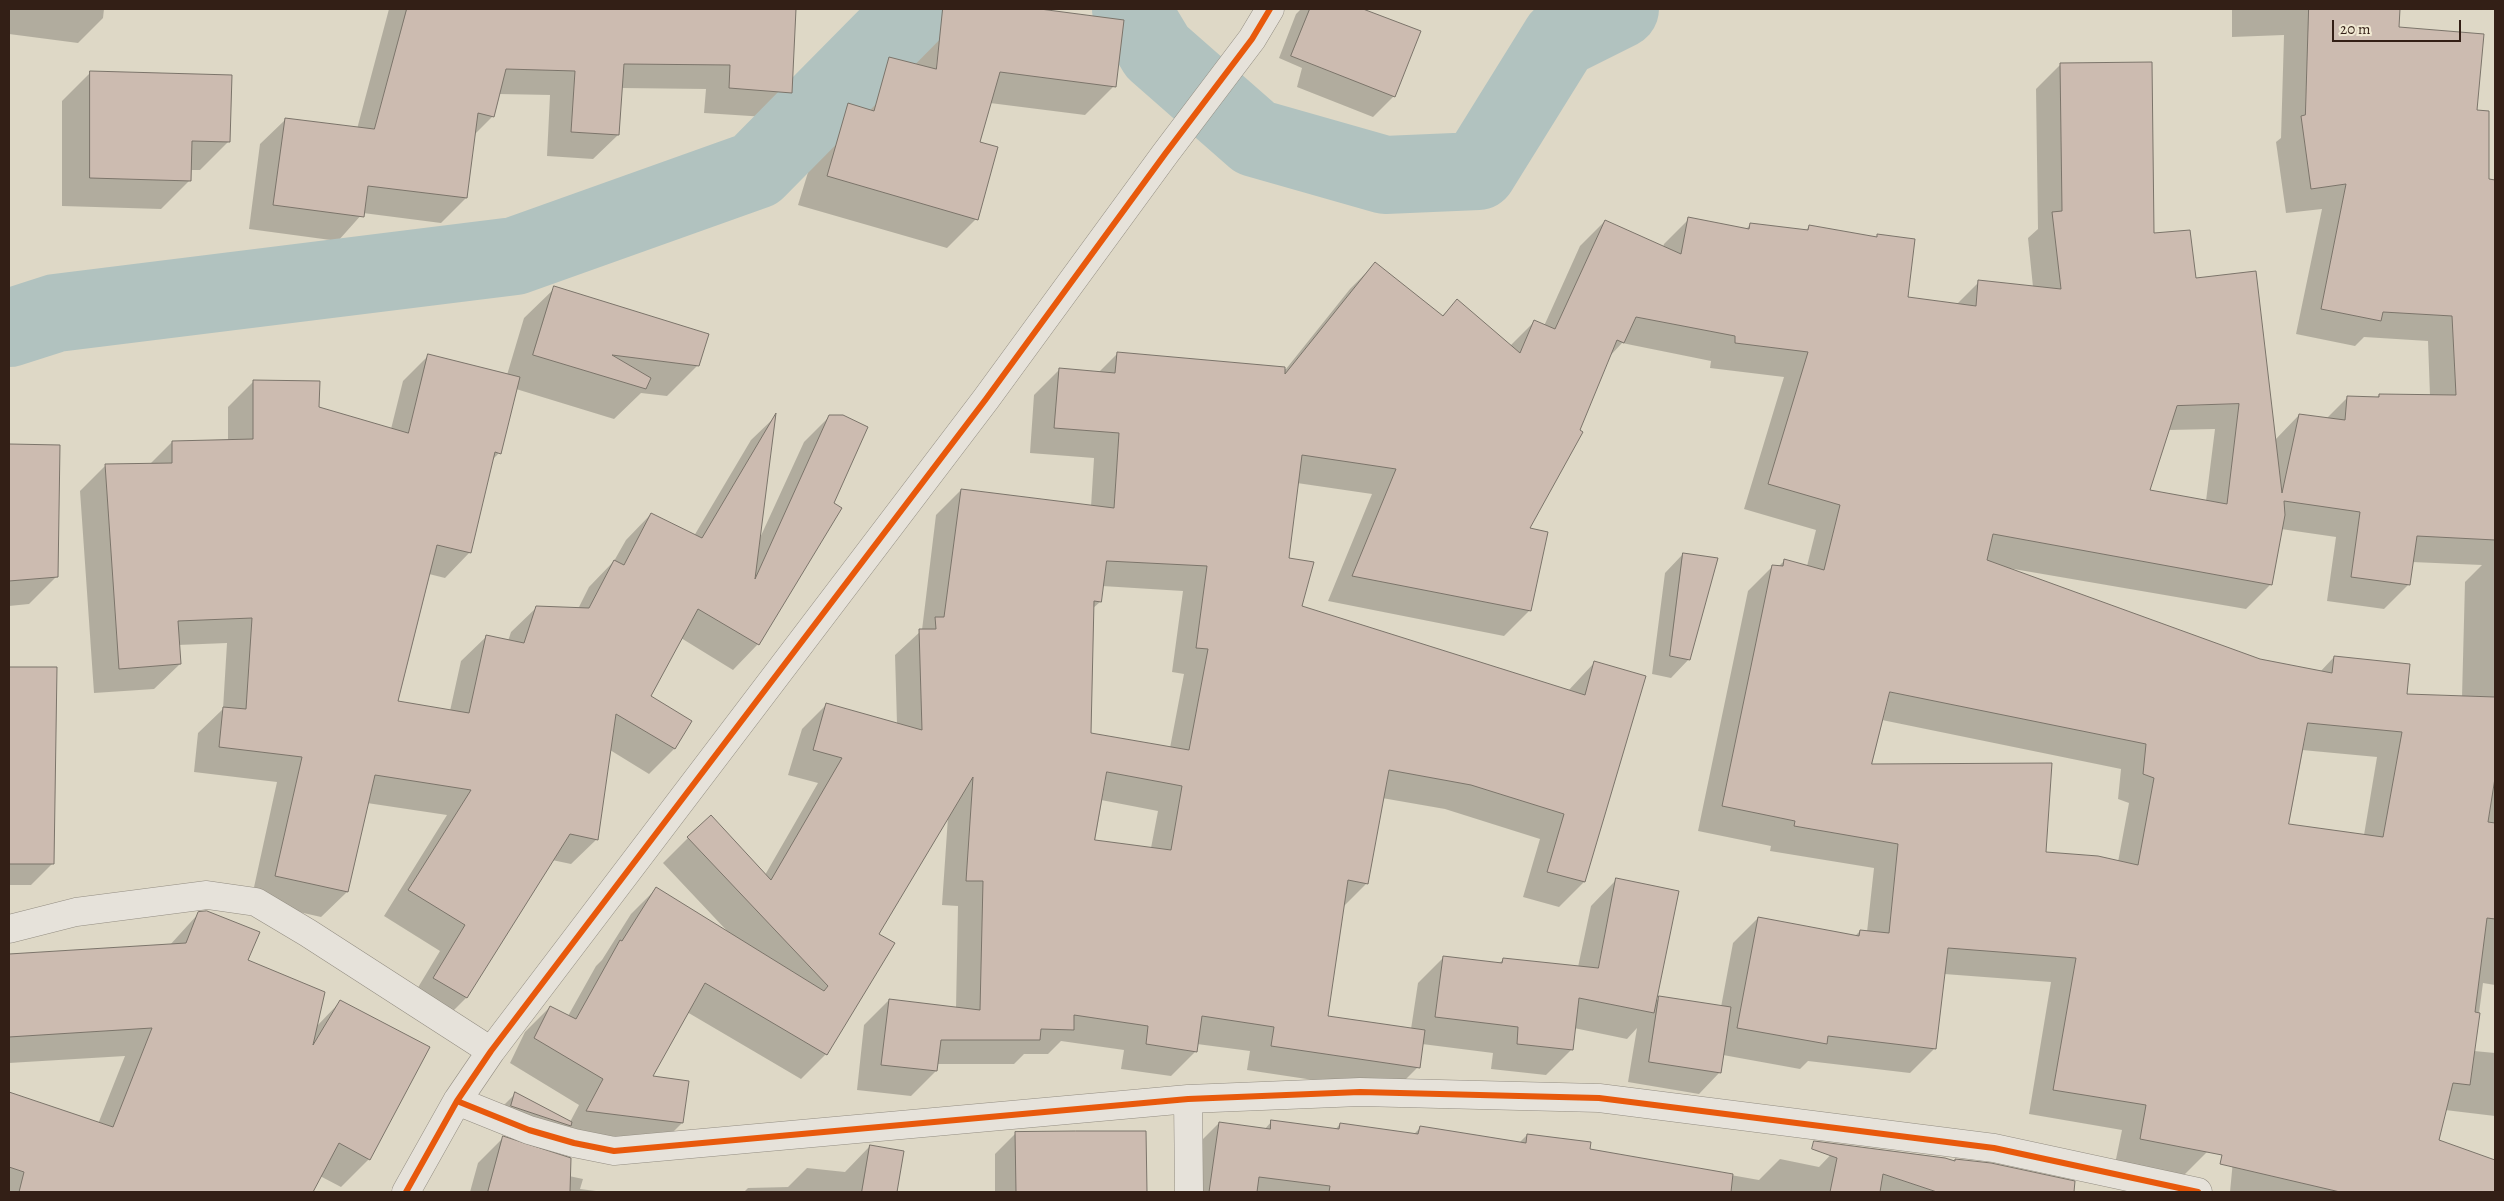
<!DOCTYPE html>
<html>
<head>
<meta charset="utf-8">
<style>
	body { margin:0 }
	#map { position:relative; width:2504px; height:1201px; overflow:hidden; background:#ded8c6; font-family:Alegreya,serif }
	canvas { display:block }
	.frame { position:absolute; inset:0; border:10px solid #331f16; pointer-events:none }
	.scale { position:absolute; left:2332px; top:20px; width:129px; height:22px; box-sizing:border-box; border:2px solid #331f16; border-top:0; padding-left:6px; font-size:15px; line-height:18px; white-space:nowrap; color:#331f16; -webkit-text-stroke:4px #f1e9d3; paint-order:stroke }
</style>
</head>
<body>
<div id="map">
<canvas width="2504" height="1201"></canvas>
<div class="frame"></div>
<div class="scale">20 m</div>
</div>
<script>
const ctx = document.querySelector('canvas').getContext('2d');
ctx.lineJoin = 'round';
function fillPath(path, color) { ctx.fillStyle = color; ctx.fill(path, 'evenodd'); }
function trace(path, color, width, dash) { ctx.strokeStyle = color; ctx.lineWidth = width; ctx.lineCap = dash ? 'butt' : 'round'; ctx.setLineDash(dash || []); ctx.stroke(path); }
fillPath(new Path2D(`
	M9 9H104L103 18 78 43 9 34Z
	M389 9H795L791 92 766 117 704 113 706 89 621 88 618 135 593 159 547 156 550 95 499 94 492 117 474 135 466 198 441 223 363 213 338 241 249 229 260 144 285 120 357 129Z
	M934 9H1030L1123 21 1114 86 1085 115 990 103 979 142 976 219 947 248 798 205 820 133 849 104 855 106 860 87 889 58 911 64 916 27Z
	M1301 9H1360L1419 31 1394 96 1373 117 1297 87 1302 68 1279 58 1296 14Z
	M2232 9H2399L2398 28 2476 112 2488 181H2495V985L2483 983 2474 1051 2495 1053V1116L2445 1110 2438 1141 2495 1161V1192H2230L2236 1129 2207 1152 2182 1177 2115 1164 2122 1130 2029 1114 2051 982 1944 974 1935 1048 1910 1073 1808 1061 1800 1069 1723 1055 1720 1072 1699 1094 1628 1082 1637 1028 1627 1039 1574 1028 1572 1049 1546 1075 1491 1069 1493 1053 1422 1044 1418 1067 1393 1092 1247 1070 1250 1051 1197 1044 1196 1051 1171 1076 1121 1069 1124 1050 1061 1041 1048 1054H1024L1014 1064H937L936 1071 911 1096 857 1090 864 1025 889 1000 956 1008 958 906 942 905 948 817 878 934 826 1054 801 1079 687 1012 651 1077 688 1082 682 1123 657 1148 496 1113 515 1094 570 1122 579 1105 510 1063 525 1032 550 1007 568 1016 596 966 602 960 631 914 656 889 729 933 663 863 688 838 711 817 765 875 818 783 788 775 802 729 827 704 897 724 895 655 922 630 936 515 961 490 1091 507 1094 458 1030 453 1034 395 1059 370 1098 373 1117 354 1286 369 1350 289 1375 264 1442 316 1457 301 1510 346 1534 322 1544 326 1580 246 1605 221 1663 247 1664 244 1689 219 1745 230 1751 224 1805 231 1810 226 1875 238 1878 236 1906 298 1956 305 1979 282 2033 287 2028 238 2038 229 2036 89 2061 64 2153 235 2194 279 2275 440 2299 415 2326 419 2348 397 2376 398 2379 395 2430 396 2428 341 2364 337 2355 346 2296 334 2322 209 2286 213 2276 142 2281 138 2284 35 2232 37ZM1622 343 1711 361 1710 368 1784 377 1744 509 1816 530 1807 566 1785 560 1778 567 1773 566 1748 591 1698 831 1771 846 1770 851 1874 868 1867 932 1860 931 1855 936 1758 918 1733 943 1721 1007 1660 997 1655 1002 1616 880 1591 906 1578 967 1504 959 1498 964 1444 957 1418 983 1411 1029 1326 1017 1342 908 1367 883 1382 798 1445 809 1540 839 1523 897 1559 907 1584 882 1594 663 1568 691 1301 607 1287 559 1297 483 1372 494 1328 601 1504 636 1530 610 1528 529 1609 357ZM2215 429 2206 501 2148 491 2168 430ZM2281 529 2336 537 2327 601 2384 609 2409 584 2412 562 2482 565 2465 582 2462 697 2406 695 2334 657 2320 672 2260 661 2002 567 2246 609 2271 584ZM1102 586 1183 591 1172 672 1184 674 1170 748 1090 734 1092 609 1100 602ZM1882 720 2121 769 2118 799 2129 803 2118 862 2045 853 1870 765ZM2302 750 2377 757 2364 835 2287 825ZM1101 800 1158 811 1151 848 1094 841Z
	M90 73 229 141 200 170H190L189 181 161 209 62 206V101Z
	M555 288 698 365 667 396 641 393 614 419 516 389 499 453 492 460 470 552 445 578 429 574 397 702 450 711 461 661 487 636 508 641 511 632 537 607 578 609 589 587 614 561 626 540 651 514 694 536 751 440 775 417 759 540 804 442 829 417 832 503 841 508 758 644 733 670 681 638 649 697 690 722 674 749 649 774 610 750 597 839 571 864 552 860 466 998 441 1023 408 1004 440 951 384 916 447 815 367 803 347 892 321 917 251 901 277 782 194 772 198 733 223 709 227 643 178 645 180 664 154 689 94 693 80 491 106 465 150 464 172 442 228 441V407L254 381 318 408 391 429 403 381 428 356 507 375 524 318Z
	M9 446H58L57 576 29 604 9 606Z
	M1683 554 1689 659 1671 678 1652 674 1665 573Z
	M9 736 54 737 52 864 31 885H9Z
	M199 913 316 1027 340 1002 369 1159 341 1187 320 1176 311 1192H9V1094L98 1124 125 1056 9 1063V955L169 946Z
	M1272 1121 1335 1130 1340 1124 1413 1135 1420 1128 1519 1143 1527 1135 1589 1150 1759 1180 1780 1159 1819 1167 1840 1145 1954 1162 1956 1160 2071 1192H1189L1195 1147 1219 1123 1264 1130Z
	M1145 1132V1192H995V1154L1016 1133Z
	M503 1138 569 1176 583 1179 580 1189 604 1192H470L478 1163Z
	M870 1146 903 1152 896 1192H744L748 1188 788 1187 807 1168 845 1172Z`), '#0003');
trace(new Path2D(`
	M1131 9 1157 52 1255 138 1385 175 1478 171 1560 39 1620 9
	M9 328 56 313 515 256 756 170 915 9`), '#b1c2bf', 78);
const building = new Path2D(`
	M407 9H796L792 93 729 88 730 65 624 64 619 135 571 132 575 71 506 69 494 117 478 113 467 198 368 186 364 217 273 205 285 118 374 129Z
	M943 9H1040L1124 20 1116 87 1000 72 980 142 998 147 978 220 827 176 848 103 874 111 889 57 936 69Z
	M1310 9H1363L1421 31 1395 97 1291 56Z
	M2309 9H2400L2399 27 2484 34 2477 110 2489 111V179L2495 180V540L2417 536 2410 585 2351 577 2360 512 2284 501 2285 515 2272 585 1993 534 1987 560 2260 659 2332 673 2334 656 2410 664 2407 694 2495 697V778L2488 822 2495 823V919L2487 918 2475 1012 2480 1013 2470 1085 2453 1083 2439 1140 2495 1160V1192H2340L2220 1164 2222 1155 2140 1139 2146 1105 2053 1090 2076 958 1948 948 1936 1049 1828 1036 1827 1044 1737 1028 1758 917 1859 936 1860 930 1889 933 1898 844 1794 826 1795 821 1722 806 1772 565 1783 566 1784 559 1824 570 1840 505 1768 484 1808 352 1735 343V336L1636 317 1624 343 1617 340 1580 430 1583 432 1530 528 1548 532 1531 611 1352 576 1396 469 1302 455 1289 558 1314 562 1302 606 1585 695 1594 661 1646 676 1585 882 1547 872 1564 814 1471 785 1389 770 1368 884 1348 880 1328 1016 1425 1030 1420 1068 1271 1046 1274 1027 1202 1016 1197 1052 1146 1044 1148 1026 1074 1015V1030L1041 1029 1040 1040H941L937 1071 881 1065 889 999 980 1010 983 881H966L973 777 879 934 895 943 827 1055 705 983 653 1076 689 1081 683 1123 586 1111 603 1079 534 1038 550 1006 576 1019 620 940 622 941 656 887 824 991 828 986 687 837 711 815 771 880 842 758 813 750 826 703 922 730 919 629H936L935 617H944L961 489 1114 508 1119 433 1054 428 1059 368 1115 373 1117 352 1285 367V374L1375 262 1443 316 1457 299 1520 353 1534 320 1555 329 1605 220 1681 254 1688 217 1749 229 1750 223 1808 230 1809 225 1877 237V234L1915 239 1908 297 1976 306 1978 280 2061 289 2052 212 2062 211 2060 63 2152 62 2154 233 2190 230 2196 278 2256 271 2282 493 2299 414 2345 420 2347 396 2379 397V394L2456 395 2452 316 2383 312 2381 321 2321 309 2346 184 2311 189 2301 116 2305 115ZM2239 404 2227 504 2150 490 2177 406ZM1107 561 1207 566 1196 648 1208 649 1189 750 1091 733 1094 601 1101 602ZM1890 692 2146 744 2143 774 2154 778 2138 865 2098 856 2046 852 2052 763 1872 764ZM2308 723 2402 732 2383 837 2289 824ZM1107 772 1182 786 1171 850 1095 840Z
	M90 71 232 75 230 142 192 141 191 181 90 178Z
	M554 286 709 334 699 366 612 355 651 378 646 389 533 355Z
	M428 354 520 377 501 454 495 452 471 553 437 545 398 701 469 713 486 635 524 643 536 606 589 608 614 560 624 565 651 513 702 538 776 413 755 579 829 415H843L868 427 834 503 842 508 759 645 698 609 651 696 692 721 675 749 616 714 598 840 570 834 467 998 433 978 465 925 408 890 471 790 375 775 348 892 275 876 302 757 219 747 223 707 246 709 252 618 178 621 181 664 119 669 105 464 172 463V441L253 439V380L320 381 319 407 408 433Z
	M9 444 60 445 58 577 9 581Z
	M1683 553 1718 558 1690 660 1670 656Z
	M9 667H57L54 864H9Z
	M1616 878 1679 891 1654 1013 1579 998 1573 1050 1517 1044 1518 1027 1435 1017 1443 956 1502 963 1503 958 1598 968Z
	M207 911 260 932 248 960 325 992 313 1045 340 1000 430 1047 370 1160 339 1143 313 1192H19L24 1172 9 1167V1092L113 1127 152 1028 9 1037V954L186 943 198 912Z
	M1659 996 1731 1007 1721 1073 1649 1062Z
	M515 1092 572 1122 571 1126 511 1106Z
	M1271 1120 1339 1129 1340 1123 1418 1134 1420 1126 1526 1143 1527 1134 1591 1142 1590 1149 1733 1174 1731 1192H1329L1330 1186 1259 1177 1257 1192H1209L1219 1122 1270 1129Z
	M1076 1131H1146L1147 1192H1016L1015 1132Z
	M503 1136 571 1158 570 1192H488Z
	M1814 1141 1945 1158 1955 1161V1159L1991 1163 2075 1181 2074 1192H1937L1883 1174 1880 1192H1830L1837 1158 1812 1149Z
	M870 1145 904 1151 897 1192H862Z`);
fillPath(building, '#ccbbb0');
trace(building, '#7b746a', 1);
const minor = new Path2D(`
	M9 929 76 912 207 895 256 902 308 933 491 1051
	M1188 1099 1189 1192
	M457 1101 529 1130 574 1143 614 1151 1188 1099 1360 1092 1599 1098 1994 1148 2198 1192
	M406 1192 457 1101 491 1051 986 399 1165 154 1252 39 1270 9`);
trace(minor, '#938d82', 29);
trace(minor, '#e6e2da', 28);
trace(new Path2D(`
	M457 1101 529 1130 574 1143 614 1151 1188 1099 1360 1092 1599 1098 1994 1148 2198 1192
	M406 1192 457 1101 491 1051 986 399 1165 154 1252 39 1270 9`), '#e8590c', 6);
</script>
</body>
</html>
